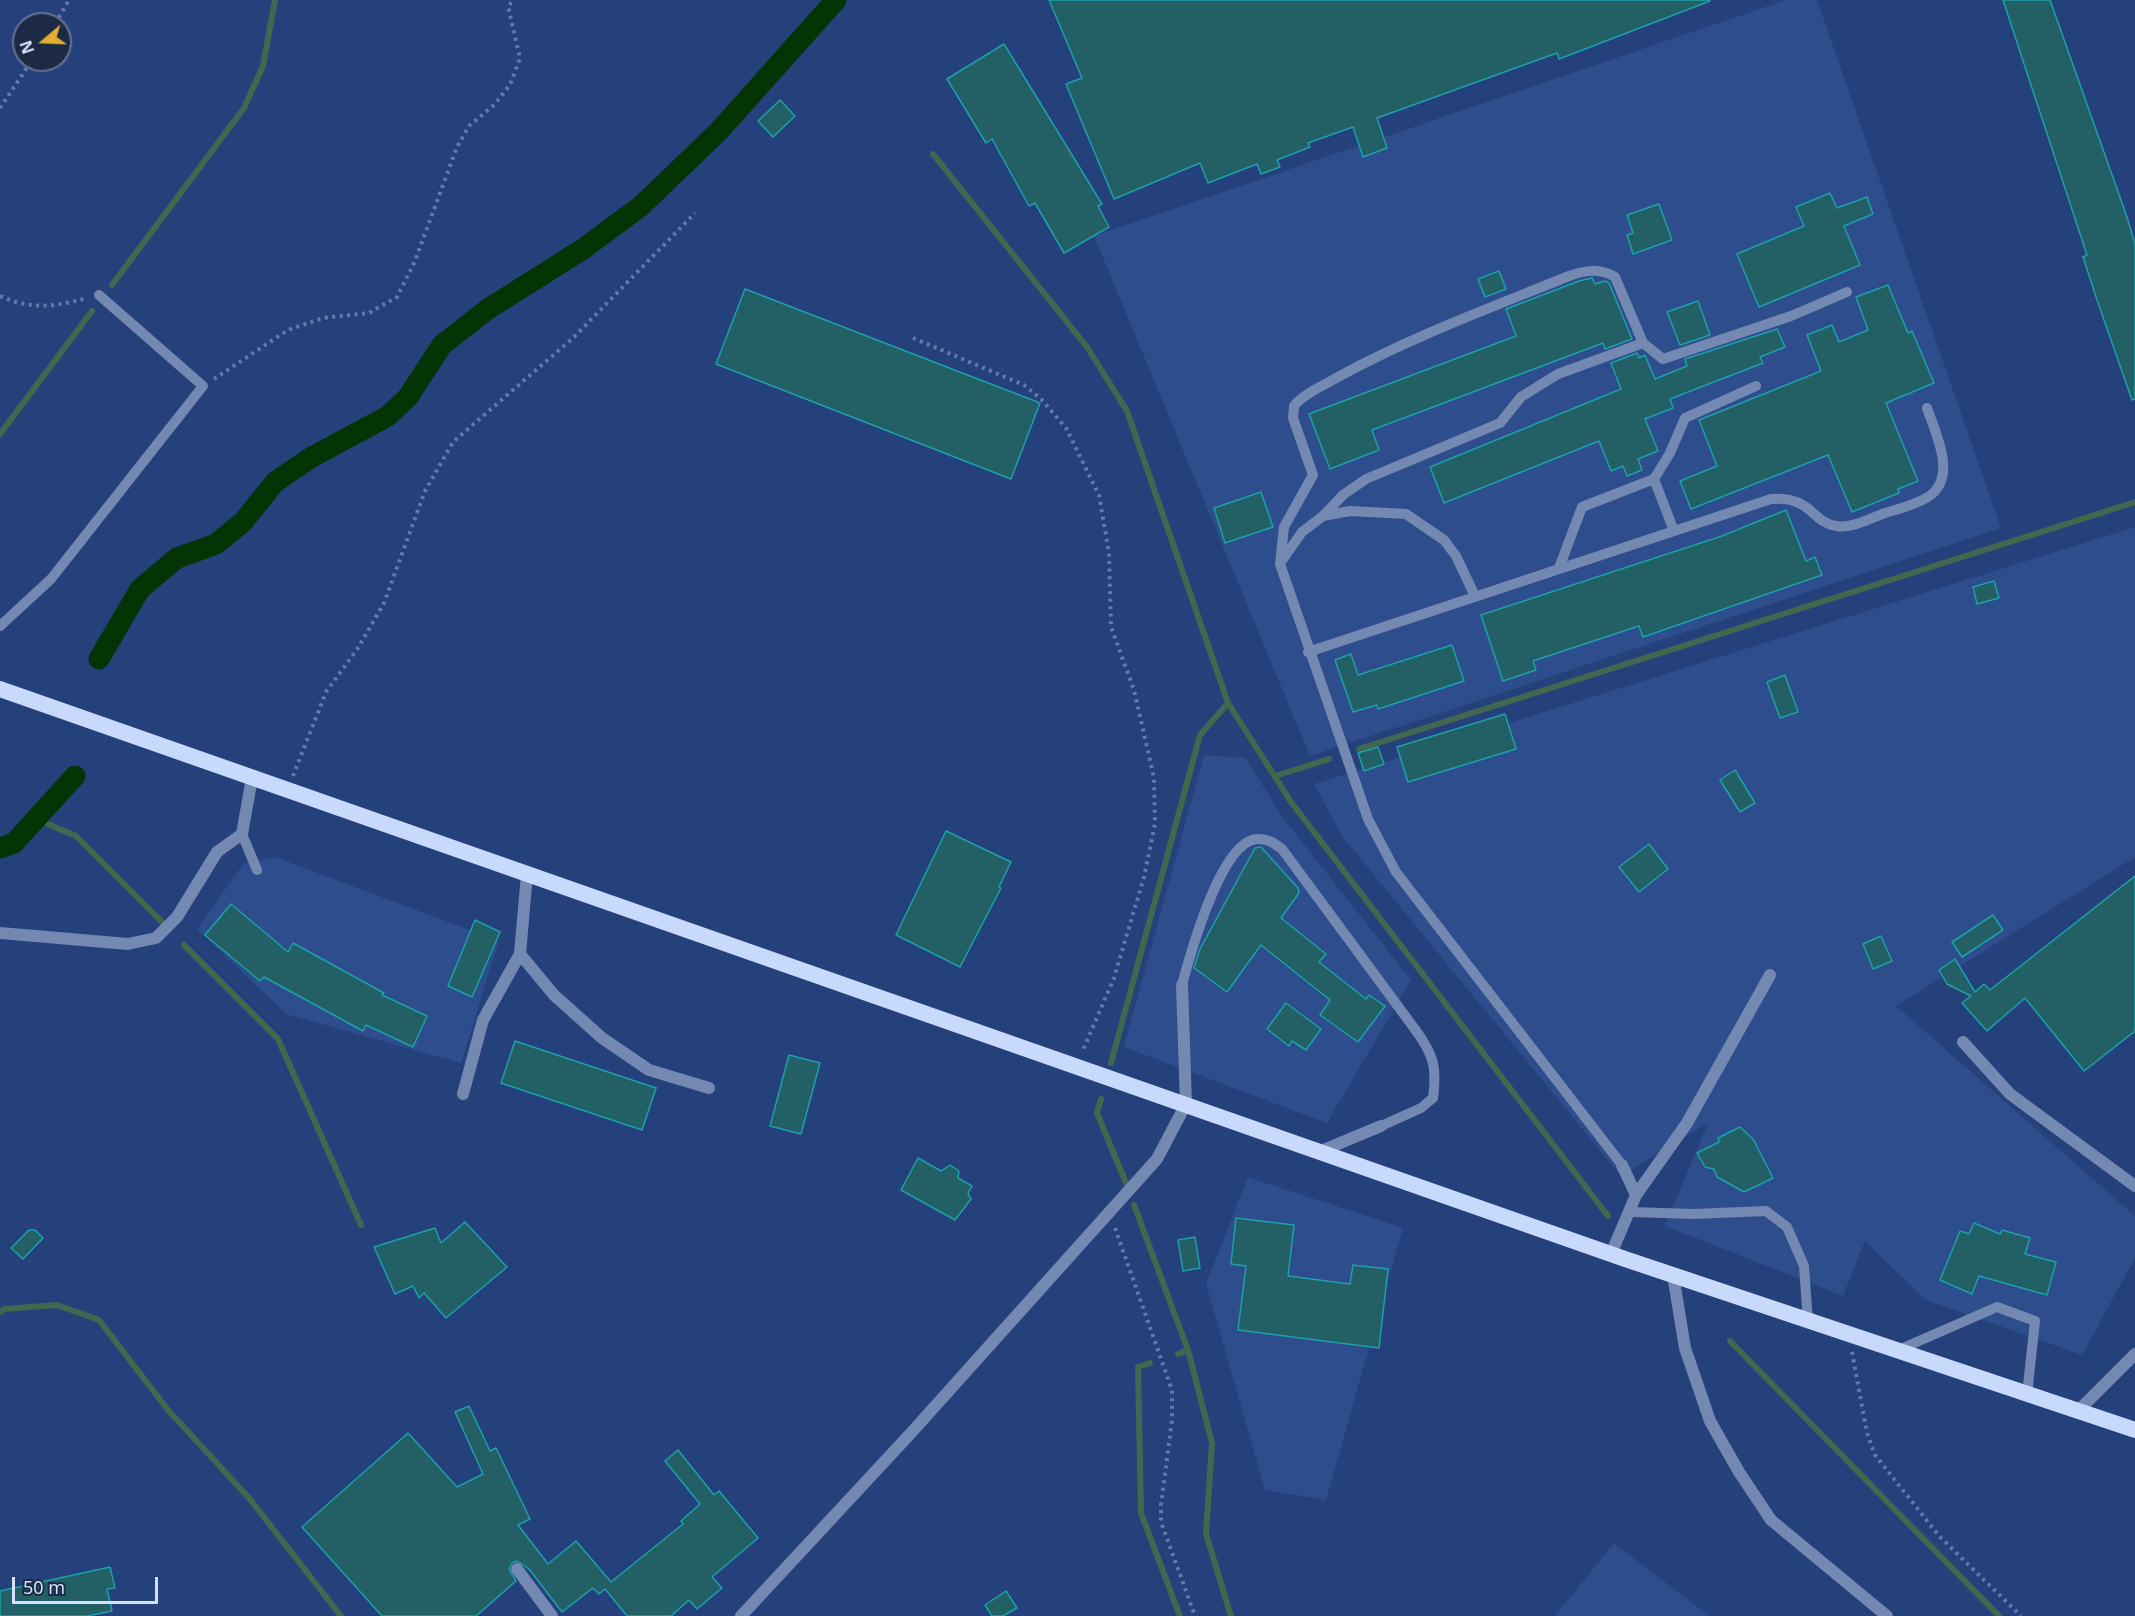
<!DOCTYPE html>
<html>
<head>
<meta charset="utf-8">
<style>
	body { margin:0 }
	#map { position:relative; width:2135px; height:1616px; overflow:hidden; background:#25417c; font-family:"Noto Sans",sans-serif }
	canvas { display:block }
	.north { position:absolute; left:12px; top:12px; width:60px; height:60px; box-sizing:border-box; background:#1d2a45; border:2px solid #65738f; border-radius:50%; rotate:251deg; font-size:16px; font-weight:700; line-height:24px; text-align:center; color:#d1e1fd }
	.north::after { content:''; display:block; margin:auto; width:21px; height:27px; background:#e4ae35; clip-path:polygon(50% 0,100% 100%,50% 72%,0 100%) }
	.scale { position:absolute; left:12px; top:1577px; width:146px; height:27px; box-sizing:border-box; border:3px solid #d1e1fd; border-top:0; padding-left:8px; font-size:18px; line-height:21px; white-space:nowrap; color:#d1e1fd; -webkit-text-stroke:4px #1d2a45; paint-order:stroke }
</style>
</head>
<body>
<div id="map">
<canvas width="2135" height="1616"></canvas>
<div class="north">N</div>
<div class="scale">50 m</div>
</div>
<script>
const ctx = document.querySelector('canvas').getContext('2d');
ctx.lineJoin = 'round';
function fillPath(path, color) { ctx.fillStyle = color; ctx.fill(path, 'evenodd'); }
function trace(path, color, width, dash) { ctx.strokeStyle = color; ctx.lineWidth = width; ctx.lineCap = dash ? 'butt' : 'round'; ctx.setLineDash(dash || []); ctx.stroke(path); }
fillPath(new Path2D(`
	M1786 0H1817L2001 528 1310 756 1094 236Z
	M2135 527V857L1896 1006 2135 1216V1258L2082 1355 1926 1300 1865 1241 1843 1296 1665 1226 1708 1123 1621 1176 1342 836 1314 784Z
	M1204 755 1245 758 1284 819 1411 980 1327 1123 1124 1047Z
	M275 857 499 941 461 1063 286 1014 197 929 244 863Z
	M1248 1177 1403 1228 1326 1500 1265 1490 1206 1284Z
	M1614 1543 1709 1616H1555Z`), '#2d4d8d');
trace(new Path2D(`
	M933 154 1087 347 1127 411 1228 703 1291 802 1608 1216
	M112 285 244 108 263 66 275 0
	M0 434 92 311
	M1359 749 2135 502
	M1275 776 1329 759
	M36 819 76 836 164 924
	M184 945 278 1039 361 1225
	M1111 1063 1200 735 1228 703
	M1101 1099 1097 1113 1126 1183
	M1134 1205 1188 1350 1212 1443 1206 1534 1231 1616
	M0 1312 4 1309 57 1305 99 1320 168 1410 249 1498 341 1616
	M1730 1341 1999 1616
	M1178 1354 1188 1350
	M1150 1363 1138 1367 1141 1513 1180 1616`), '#42674f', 6);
trace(new Path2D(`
	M99 659 140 589 177 558 216 544 243 522 275 482 312 457 388 416 408 397 442 345 488 309 583 249 641 206 719 131 836 0
	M0 848 14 843 75 776`), '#043304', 21);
const building = new Path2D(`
	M1049 0H1709L1710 1 1559 59 1557 53 1377 118 1387 148 1363 157 1353 127 1308 143 1310 147 1277 160 1280 167 1261 174 1257 164 1208 183 1200 163 1114 199 1066 84 1082 78Z
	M2003 0H2050L2127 217 2135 244V399L2132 400 2097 300 2083 257 2087 255Z
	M1004 44 1102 204 1098 206 1109 227 1064 253 1035 203 1029 206 992 139 986 143 947 79Z
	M780 100 795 116 773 137 758 121Z
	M1830 193 1837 208 1867 197 1873 214 1844 226 1860 265 1759 307 1737 254 1804 226 1796 207Z
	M1659 204 1672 240 1633 254 1627 235 1633 233 1627 215Z
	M1499 271 1506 289 1485 297 1478 279Z
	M1592 278 1595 284 1605 281 1609 283 1632 339 1605 349 1603 343 1372 430 1379 450 1330 469 1309 414 1516 336 1506 309 1579 281Z
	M1888 285 1908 333 1912 331 1934 383 1886 403 1918 481 1898 489 1899 493 1852 512 1828 455 1691 509 1680 481 1717 466 1699 420 1821 371 1807 335 1832 325 1839 342 1868 330 1856 297Z
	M745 289 1040 403 1011 479 716 364Z
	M1698 301 1710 335 1680 345 1667 312Z
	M1777 329 1785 347 1760 357 1763 363 1670 399 1673 408 1645 419 1658 451 1638 459 1642 470 1627 476 1623 466 1611 471 1599 441 1444 503 1430 467 1621 389 1611 363 1637 353 1639 358 1645 355 1655 379 1687 366 1685 359Z
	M1261 492 1273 527 1225 543 1214 508Z
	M1786 510 1806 561 1815 557 1822 575 1643 637 1639 626 1533 661 1536 670 1503 681 1481 615 1722 536Z
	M1994 581 1999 598 1977 604 1973 587Z
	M1452 645 1464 681 1378 709 1377 705 1353 712 1335 660 1351 654 1358 675Z
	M1785 675 1798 712 1780 718 1767 682Z
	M1505 714 1516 749 1408 782 1397 747Z
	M1378 747 1384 764 1364 771 1358 753Z
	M1735 770 1755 803 1740 812 1720 780Z
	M946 831 1011 862 999 887 1001 888 960 967 896 935Z
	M1649 844 1668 869 1639 892 1619 867Z
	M1261 847 1298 888 1299 893 1281 918 1326 954 1319 962 1366 999 1369 995 1385 1006 1358 1042 1320 1015 1330 1000 1261 945 1227 992 1194 968 1200 949 1255 848Z
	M2135 876V1031L2084 1071 2025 998 1987 1031 1962 1003 1971 996 1947 984 1939 970 1955 959 1975 992 1984 984 1990 990Z
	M231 904 288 952 293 943 384 993 382 995 427 1016 413 1047 366 1025 363 1031 264 977 260 981 205 935Z
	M1993 915 2003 930 1962 957 1952 942Z
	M475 920 500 932 472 997 448 986Z
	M1881 936 1892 961 1873 969 1863 944Z
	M1286 1003 1321 1029 1306 1050 1292 1041 1289 1046 1267 1029Z
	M515 1041 656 1088 642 1130 501 1083Z
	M789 1055 820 1063 801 1134 770 1126Z
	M1740 1127 1753 1139 1773 1178 1744 1192 1717 1177 1714 1169 1705 1167 1697 1153 1719 1142 1718 1138Z
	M918 1158 941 1171 950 1165 959 1171 958 1178 972 1186 968 1193 971 1199 955 1220 901 1190Z
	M1236 1218 1294 1225 1288 1276 1350 1284 1353 1265 1388 1269 1379 1348 1238 1330 1246 1266 1231 1264Z
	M465 1222 507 1267 446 1318 424 1293 419 1298 413 1286 395 1294 374 1247 435 1228 441 1243Z
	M1974 1223 2000 1234 2002 1230 2030 1238 2025 1254 2056 1262 2047 1295 1979 1276 1972 1294 1940 1280 1960 1231 1969 1234Z
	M29 1230H35L43 1238 23 1259 11 1248Z
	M1195 1237 1200 1268 1183 1271 1178 1240Z
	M469 1406 490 1451 496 1448 530 1519 518 1525 548 1564 576 1541 611 1582 683 1524 681 1521 700 1504 665 1461 678 1450 714 1495 719 1491 758 1538 712 1577 722 1588 697 1609 689 1600 671 1616H627L605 1589 599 1594 593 1588 562 1612 529 1569 517 1561 512 1563 509 1569 516 1581 476 1616H382L302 1527 408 1433 457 1487 483 1474 455 1412Z
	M110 1567 115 1588 107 1589 112 1611 87 1616H0V1591Z
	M1006 1591 1017 1608 1003 1616H992L985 1605Z`);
fillPath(building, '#226065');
trace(building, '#1da0aa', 1.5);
trace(new Path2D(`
	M55 24 69 0
	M0 108 32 60
	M0 296C32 310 54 307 87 298
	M913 338 1024 385 1041 399 1066 428 1099 495 1109 553 1111 627 1134 690 1154 778 1155 824 1144 877 1114 978 1083 1050
	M214 379 288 330 323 318 369 313 397 297 415 261 457 147 469 126 493 106 510 85 520 58 508 6 514 0
	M293 776 326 692 358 648 384 603 425 491 453 442 573 338 695 213
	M1115 1228 1172 1390V1420L1161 1505V1522L1195 1616
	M1852 1352 1867 1433 1875 1455 1940 1537 2021 1616`), '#637bab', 4, [3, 4.5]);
trace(new Path2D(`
	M1654 479 1674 531
	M1323 516 1343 495 1366 479 1500 423 1521 397 1558 374 1643 343
	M1281 562 1302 532 1323 516 1350 511 1406 514 1444 540 1456 556 1475 596
	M1559 568 1582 507 1654 479 1670 453 1685 418 1756 386
	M0 626 51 579 203 386 99 295
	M1308 652 1771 499C1812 496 1811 522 1836 526 1851 529 1871 518 1885 513 1899 509 1915 505 1928 497 1958 478 1936 434 1927 408
	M242 834 257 870
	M1182 985C1190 955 1221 841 1257 839 1267 838 1274 843 1282 849L1417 1032C1434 1056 1437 1068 1433 1098L1421 1108 1381 1126
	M1622 1165 1396 872 1368 819 1280 564 1284 527 1313 475 1293 418 1294 406C1303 394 1323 386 1336 378 1411 337 1490 308 1569 276 1586 270 1599 268 1615 277L1643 343 1663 359 1791 316 1847 292
	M1631 1212 1694 1214 1766 1211 1787 1227 1804 1266 1808 1322
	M1896 1351 1997 1307 2035 1321 2027 1395`), '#7489b2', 10);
trace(new Path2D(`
	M0 933 128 944 156 938 177 917 217 852 242 834 252 778
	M520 954 554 995 602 1038 649 1070 709 1088
	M1963 1042 2010 1094 2135 1186
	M463 1094 483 1020 520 954 527 874
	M1321 1151 1381 1126
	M1622 1165 1636 1195
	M1611 1254 1636 1195 1687 1123 1770 975
	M1673 1275 1685 1348 1710 1421 1739 1472 1771 1520 1887 1616
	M2078 1411 2135 1354
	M517 1569 552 1616
	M741 1616 911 1433 1157 1159 1186 1104 1182 985`), '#7489b2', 12);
trace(new Path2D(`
	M0 689 1625 1259 2135 1430`), '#c7dafc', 16);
</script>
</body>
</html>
